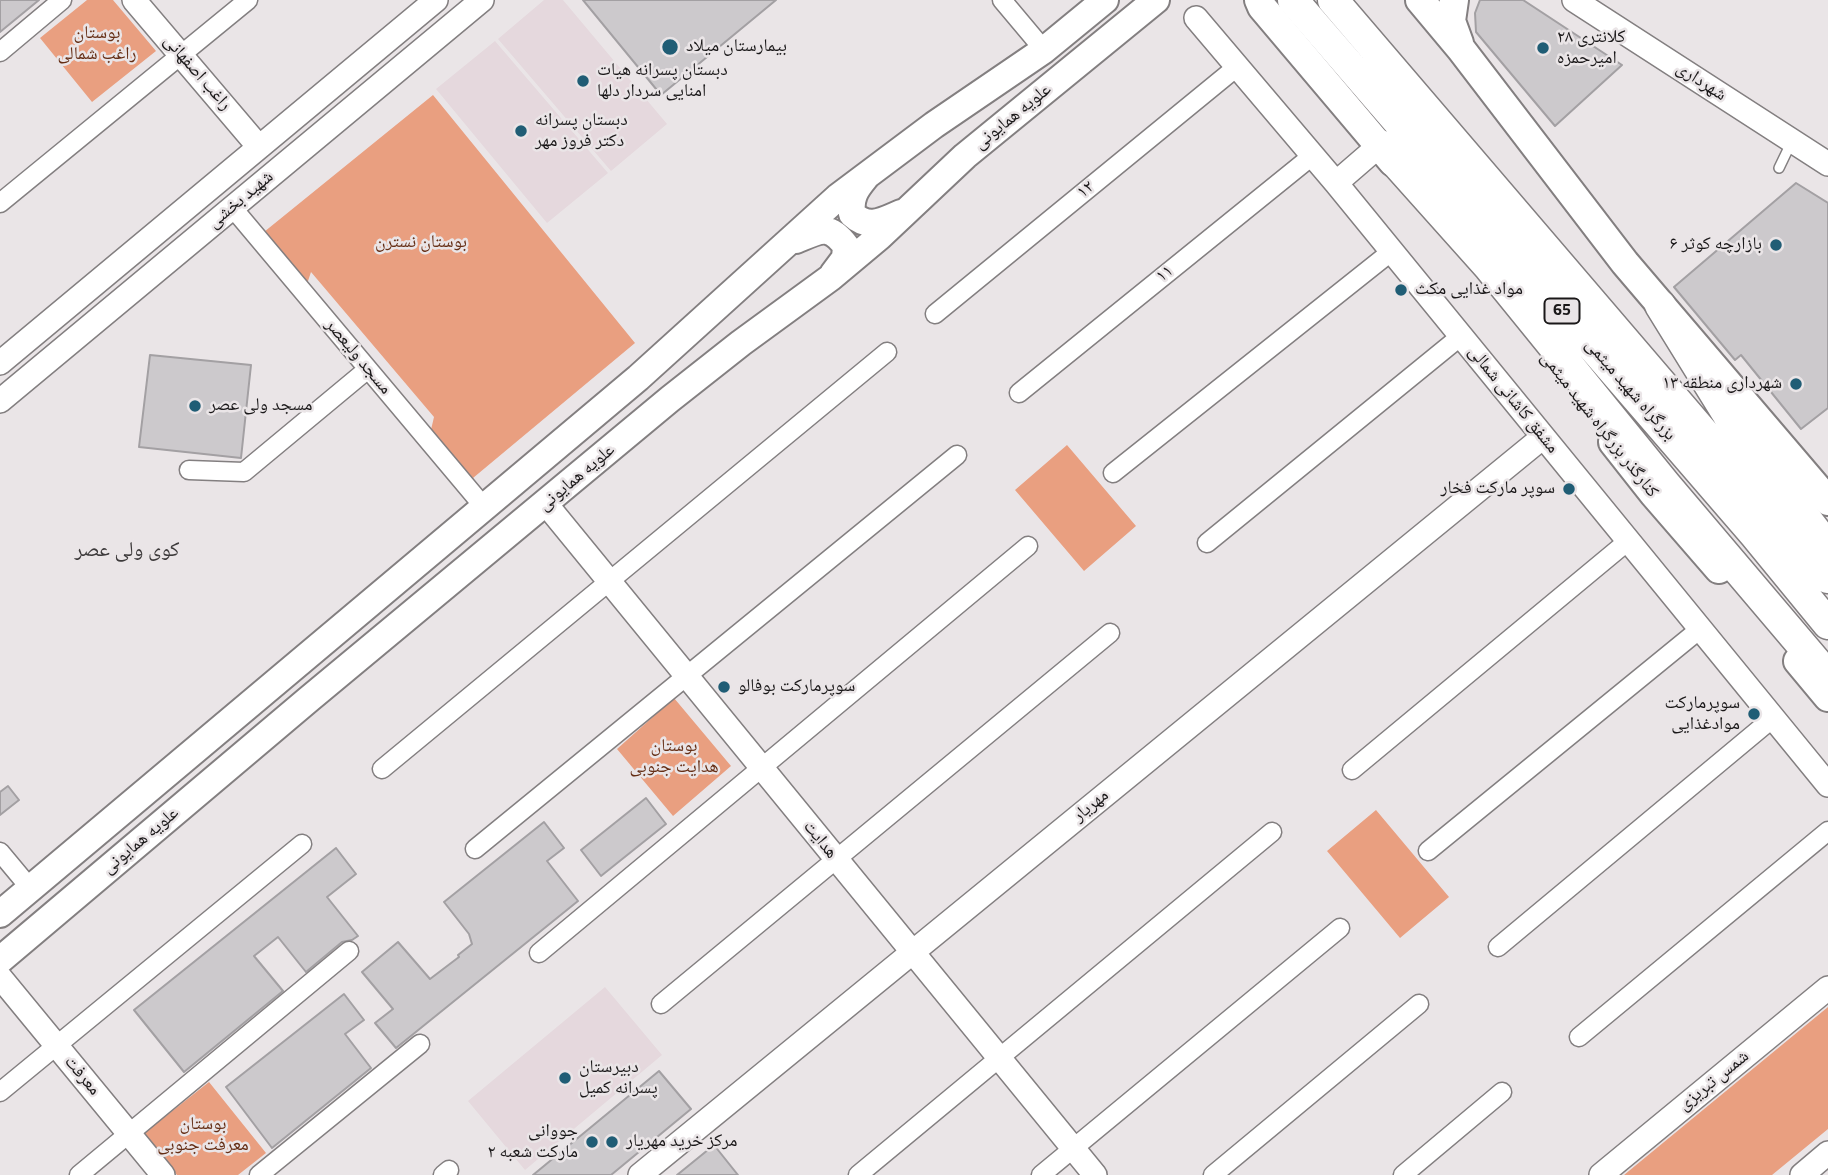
<!DOCTYPE html>
<html>
<head>
<meta charset="utf-8">
<style>
	body { margin:0 }
	canvas { display:block; background:#eae5e7 }
</style>
</head>
<body>
<canvas width="1828" height="1175"></canvas>
<script>
const ctx = document.querySelector('canvas').getContext('2d');
ctx.lineJoin = 'round';
function fillPath(path, color) { ctx.fillStyle = color; ctx.fill(path, 'evenodd'); }
function trace(path, color, width, dash) { ctx.strokeStyle = color; ctx.lineWidth = width; ctx.lineCap = dash ? 'butt' : 'round'; ctx.setLineDash(dash || []); ctx.stroke(path); }
function write(font, color, halo, rows, align = 'center') {
  ctx.font = font + ' "Titillium Web","Noto Naskh Arabic",sans-serif'; ctx.lineWidth = 5; ctx.setLineDash([]); ctx.textBaseline = 'middle'; ctx.strokeStyle = halo; ctx.fillStyle = color; for (const [text, x, y, turn = 0] of rows) {
    ctx.save(); ctx.translate(x, y); ctx.rotate((+turn || 0) * Math.PI / 180); ctx.textAlign = isNaN(turn) ? turn : align; if (halo) ctx.strokeText(text, 0, 0); ctx.fillText(text, 0, 0); ctx.restore();
  }
}
fillPath(new Path2D(`
	M544 0H563L667 124 611 171 498 39Z
	M495 41 608 173 547 223 436 89Z
	M605 987 662 1055 525 1170 468 1101Z`), '#e5d8dd');
fillPath(new Path2D(`
	M87 0H113L156 51 92 102 40 38Z
	M433 95 635 343 473 478 430 434 434 417 311 272 307 284 264 232Z
	M1067 445 1136 526 1084 571 1015 490Z
	M674 698 731 766 673 816 617 749Z
	M1376 810 1449 897 1400 938 1327 851Z
	M1828 1007V1129L1772 1175H1624Z
	M209 1082 266 1153 238 1175H177L143 1134Z`), '#e99f80');
const building = new Path2D(`
	M0 0H39L0 32Z
	M583 0H776L661 95Z
	M1480 0H1523L1622 65 1555 126 1476 32 1475 13Z
	M1796 183 1828 203V408L1801 429 1741 355 1735 360 1674 287Z
	M150 355 251 365 241 458 139 447Z
	M8 786 19 800 0 815V792Z
	M646 798 666 824 601 876 581 850Z
	M544 822 564 848 547 861 578 901 396 1048 375 1023 393 1009 362 972 398 942 430 979 459 957 458 955 472 944 469 934 444 902Z
	M336 848 356 874 327 897 358 936 352 940 342 942 306 972 278 937 254 956 283 991 184 1072 134 1010Z
	M344 994 364 1020 345 1034 371 1068 272 1148 226 1087Z
	M659 1071 691 1109 611 1175H533Z
	M714 1145 738 1175H677Z`);
fillPath(building, '#ccc9cc');
trace(building, '#a3a0a3', 2);
const service = new Path2D(`
	M1779 168 1792 141`);
const minor = new Path2D(`
	M1002 0 1044 50
	M0 52 62 0
	M0 203 248 0
	M232 207 484 507
	M935 314 1238 66
	M1019 393 1312 156
	M189 470 244 472 368 369
	M1113 473 1392 251
	M1207 543 1461 336
	M382 769 887 352
	M1352 770 1628 541
	M475 849 957 455
	M1428 851 1700 629
	M0 852 30 888
	M1498 947 1773 718
	M539 953 1028 546
	M661 1004 1110 633
	M1579 1037 1828 831
	M0 1092 302 844
	M79 1175 349 951
	M259 1175 420 1044
	M443 1175 449 1170
	M858 1175 1272 832
	M1041 1175 1340 928
	M1213 1175 1419 1004
	M1403 1175 1502 1092`);
const tertiary = new Path2D(`
	M134 0 259 147
	M1574 0 1828 164
	M1196 18 1336 183 1828 785
	M1336 183 1380 145
	M0 363 436 0
	M0 401 482 0
	M546 504 1095 1175
	M0 977 163 1175
	M640 1175 1543 437
	M1601 1175 1828 988
	M1802 1175 1828 1153`);
const secondary = new Path2D(`
	M865 178C855 190 850 198 852 214 869 230 882 221 901 213
	M796 240C820 230 829 223 846 246L845 258 833 274
	M0 914 638 378 838 197 934 125 1044 50 1105 0
	M0 960 309 699 670 399 741 343 830 278 879 237 965 156 1156 0`);
const primary = new Path2D(`
	M1259 0 1262 7 1393 162
	M1420 0 1461 49 1625 263 1828 501
	M1454 0 1451 21 1459 43
	M1613 442 1654 494 1719 569
	M1798 661 1828 697`);
const trunk = new Path2D(`
	M1293 0 1755 535 1828 624
	M1333 0 1828 578
	M1380 145 1489 267 1666 485 1828 676
	M1660 305 1736 428 1828 547`);
trace(service, '#837f80', 12);
trace(minor, '#837f80', 21);
trace(tertiary, '#837f80', 26);
trace(secondary, '#837f80', 30);
trace(primary, '#837f80', 32);
trace(trunk, '#837f80', 33);
trace(service, '#fff', 9);
trace(minor, '#fff', 18);
trace(tertiary, '#fff', 23);
trace(secondary, '#fff', 26);
trace(primary, '#fff', 28);
trace(trunk, '#fff', 30);
for (const [x, y, r, color] of [
	[670,47,9,"#205d75"],
	[1543,48,7,"#205d75"],
	[583,81,7,"#205d75"],
	[521,131,7,"#205d75"],
	[1776,245,7,"#205d75"],
	[1401,290,7,"#205d75"],
	[1796,384,7,"#205d75"],
	[195,406,7,"#205d75"],
	[1569,489,7,"#205d75"],
	[724,687,7,"#205d75"],
	[1754,714,7,"#205d75"],
	[565,1078,7,"#205d75"],
	[592,1142,7,"#205d75"],
	[612,1142,7,"#205d75"]
]) { const dot = new Path2D(); dot.arc(x, y, r, 0, 2 * Math.PI); ctx.fillStyle = color; ctx.fill(dot); trace(dot, '#eae5e7', 2.5); }
for (const [x, y, w] of [
	[1562,311,35]
]) { const box = new Path2D(); box.roundRect(x - w / 2, y - 12.5, w, 25, 5); ctx.fillStyle = '#eae5e7'; ctx.fill(box); trace(box, '#1a1819', 2); }
write('bold 16px', '#1a1819', null, [
	["65",1562,311]
]);
write('18px', '#652e15', '#eae5e7', [
	["بوستان",97,34],
	["راغب شمالی",97,55],
	["بوستان نسترن",421,243],
	["بوستان",674,747],
	["هدایت جنوبی",674,768],
	["بوستان",203,1125],
	["معرفت جنوبی",203,1146]
]);
write('18px', '#1a1819', '#eae5e7', [
	["کلانتری ۲۸",1557,38],
	["امیرحمزه",1557,59],
	["بیمارستان میلاد",686,47],
	["دبستان پسرانه هیات",597,71],
	["امنایی سردار دلها",597,92],
	["دبستان پسرانه",535,121],
	["دکتر فروز مهر",535,142],
	["بازارچه کوثر ۶",1762,245,"right"],
	["مواد غذایی مکث",1415,290],
	["شهرداری منطقه ۱۳",1782,384,"right"],
	["مسجد ولی عصر",209,406],
	["سوپر مارکت فخار",1555,489,"right"],
	["سوپرمارکت بوفالو",738,687],
	["سوپرمارکت",1740,704,"right"],
	["موادغذایی",1740,725,"right"],
	["دبیرستان",579,1068],
	["پسرانه کمیل",579,1089],
	["جووانی",578,1132,"right"],
	["مارکت شعبه ۲",578,1153,"right"],
	["مرکز خرید مهریار",626,1142]
], 'left');
write('18px', '#1a1819', '#eae5e7', [
	["راغب اصفهانی",197,73,49],
	["شهرداری",1701,82,33],
	["علویه همایونی",1013,117,-39],
	["۱۲",1086,190,-39],
	["شهید بخشی",241,200,-40],
	["۱۱",1165,274,-39],
	["مسجد ولیعصر",358,357,50],
	["بزرگراه شهید میثمی",1630,390,49],
	["مشفق کاشانی شمالی",1513,400,51],
	["کنارگذر بزرگراه شهید میثمی",1599,425,52],
	["علویه همایونی",577,478,-40],
	["مهریار",1091,806,-39],
	["هدایت",820,840,51],
	["علویه همایونی",141,841,-40],
	["معرفت",82,1076,50],
	["شمس تبریزی",1714,1081,-39]
]);
write('21px', '#3d3a3b', '#eae5e7', [
	["کوی ولی عصر",127,551]
]);
</script>
</body>
</html>
